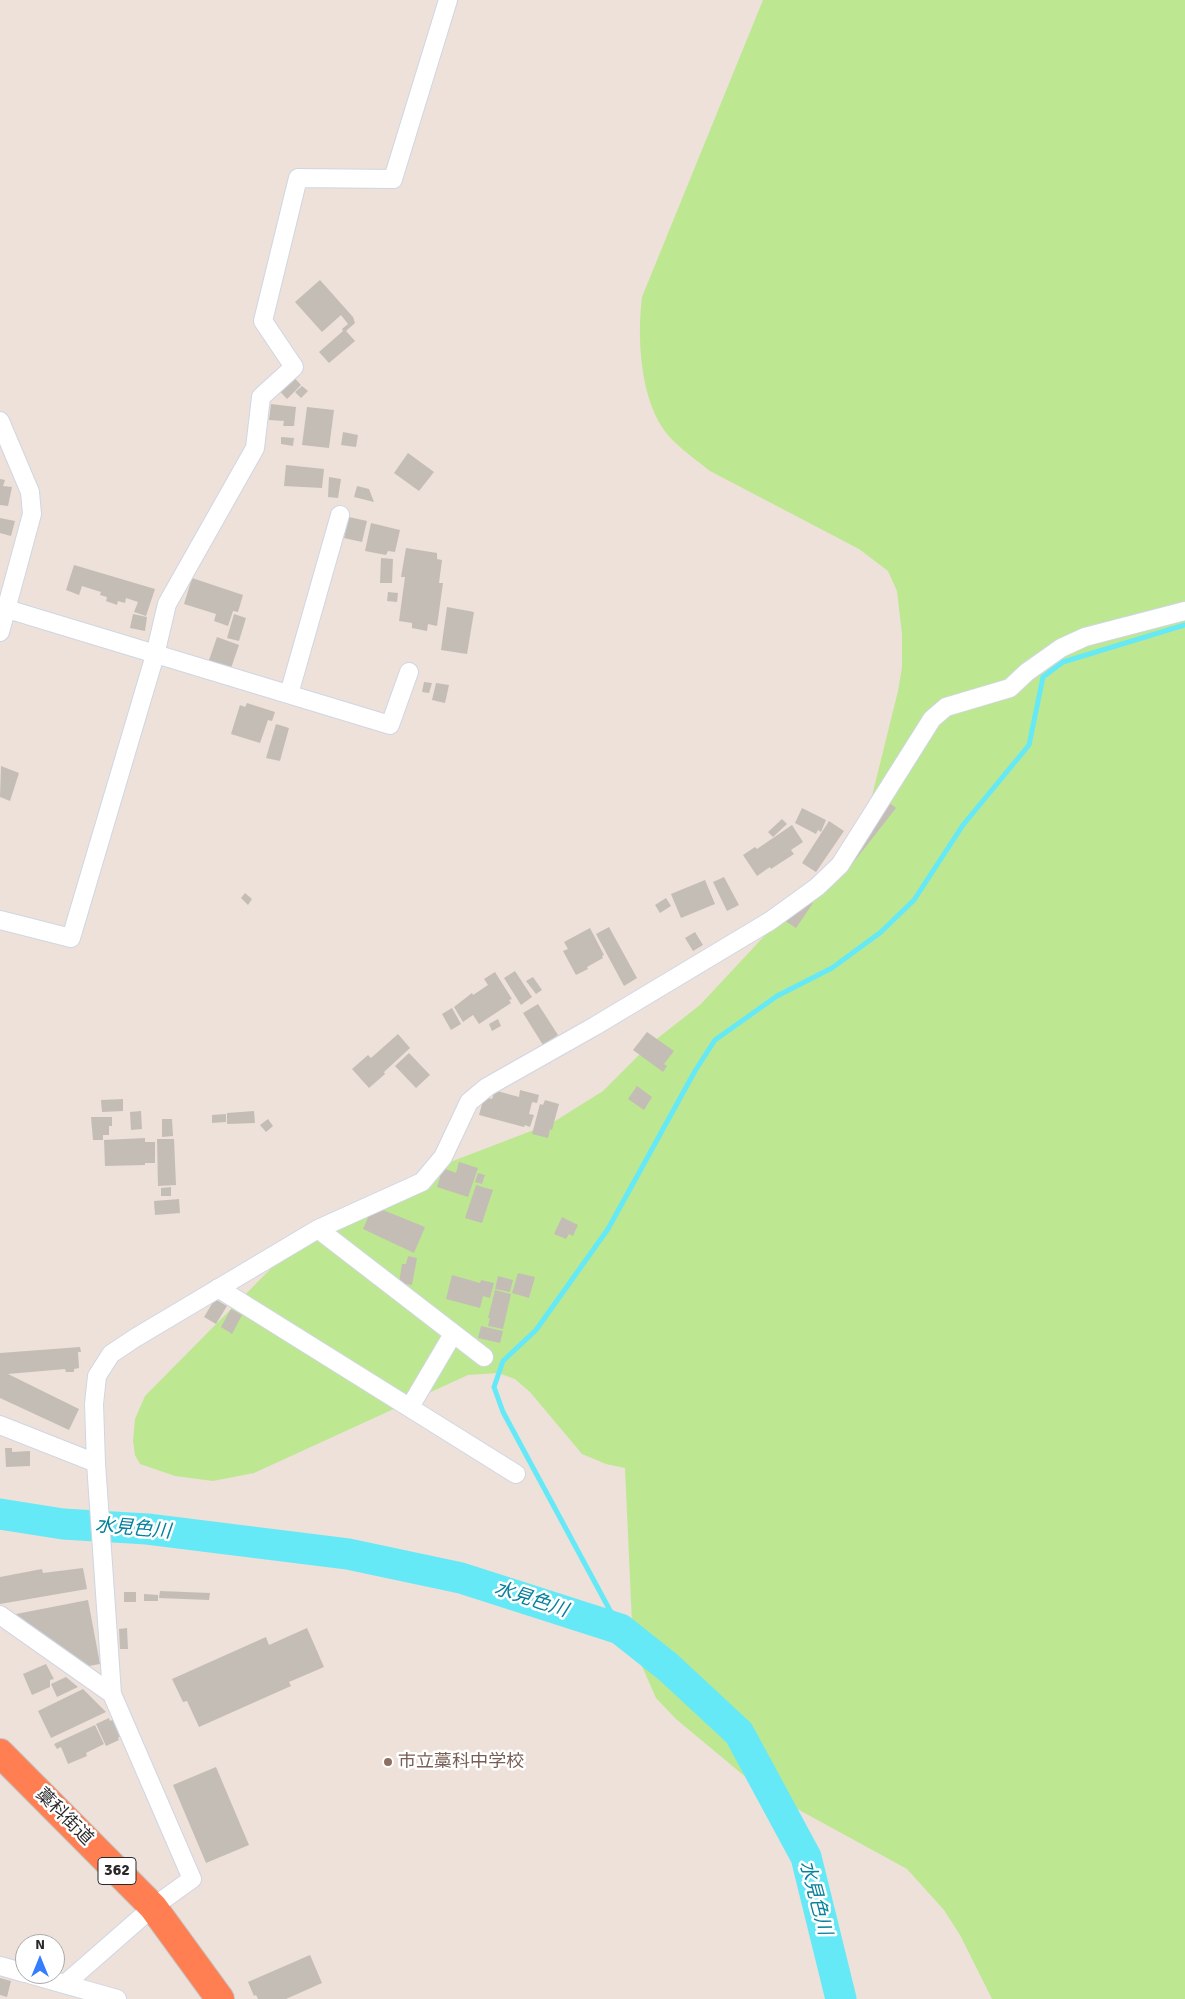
<!DOCTYPE html>
<html>
<head>
<meta charset="utf-8">
<style>
	body { margin:0 }
	#map { position:relative; width:1185px; height:1999px; overflow:hidden; background:#ede1da; font-family:Signika,sans-serif }
	canvas { display:block }
	.north { position:absolute; left:15px; top:1934px; width:50px; height:50px; box-sizing:border-box; background:#fff; border:1px solid #a9a9a9; border-radius:50%; rotate:0deg; font-size:14px; font-weight:700; line-height:20px; text-align:center; color:#292929 }
	.north::after { content:''; display:block; margin:auto; width:18px; height:22px; background:#347dff; clip-path:polygon(50% 0,100% 100%,50% 72%,0 100%) }
</style>
</head>
<body>
<div id="map">
<canvas width="1185" height="1999"></canvas>
<div class="north">N</div>
</div>
<script>
const ctx = document.querySelector('canvas').getContext('2d');
ctx.lineJoin = 'round';
function fillPath(path, color) { ctx.fillStyle = color; ctx.fill(path, 'evenodd'); }
function trace(path, color, width, dash) { ctx.strokeStyle = color; ctx.lineWidth = width; ctx.lineCap = dash ? 'butt' : 'round'; ctx.setLineDash(dash || []); ctx.stroke(path); }
function write(font, color, halo, rows, align = 'center') {
  ctx.font = font + ' Signika,"Noto Sans JP",sans-serif'; ctx.lineWidth = 5; ctx.setLineDash([]); ctx.textBaseline = 'middle'; ctx.strokeStyle = halo; ctx.fillStyle = color; for (const [text, x, y, turn = 0] of rows) {
    ctx.save(); ctx.translate(x, y); ctx.rotate((+turn || 0) * Math.PI / 180); ctx.textAlign = isNaN(turn) ? turn : align; if (halo) ctx.strokeText(text, 0, 0); ctx.fillText(text, 0, 0); ctx.restore();
  }
}
fillPath(new Path2D(`
	M763 0H1185V1999H992L960 1935 944 1910 907 1869 801 1811 742 1774 676 1719 656 1698 633 1646 625 1468 606 1464 582 1454 530 1392 515 1379 498 1373 468 1375 254 1473 213 1481 175 1476 140 1464 135 1455 133 1441 135 1419 145 1396 314 1225 366 1197 453 1161 552 1123 603 1091 649 1045 700 1005 851 843 870 804 898 691 902 667V634L897 591 888 571 859 549 710 471C695 459 672 443 662 427 640 393 637 337 642 297Z`), '#bee792');
trace(new Path2D(`
	M620 1629 503 1412 494 1387 503 1361 536 1330 608 1229 695 1071 715 1040 777 996 832 968 881 932 914 900 963 825 1029 745 1043 677 1063 662 1185 625`), '#65e9f6', 5);
trace(new Path2D(`
	M0 1514 63 1524 147 1529 348 1554 461 1578 620 1629 668 1667 739 1733 806 1857 841 1999`), '#65e9f6', 31);
fillPath(new Path2D(`
	M320 280 353 317 355 323 346 331 355 341 329 363 319 352 343 331 342 329 348 324 341 315 322 332 295 302Z
	M290 373 301 385 287 399 276 387Z
	M302 386 308 391 301 398 295 392Z
	M271 404 296 407 294 426H283L284 421 269 420Z
	M307 407 334 410 329 448 302 445Z
	M343 432 358 435 356 447 341 445Z
	M281 437 294 438 293 446 281 444Z
	M408 453 434 472 419 491 394 473Z
	M286 465 324 469 322 488 284 486Z
	M329 477 341 479 338 498 328 497Z
	M0 479 5 480 3 486 12 487 8 506 0 505Z
	M357 486 369 489 374 502 354 497Z
	M349 517 367 521 362 542 344 538Z
	M0 518 15 521 11 536 0 533Z
	M371 523 400 530 395 552 388 551 386 555 365 551Z
	M406 548 437 553V559L442 560 439 583H443L437 626 428 624 427 631 412 628V623L399 621 405 577H401Z
	M381 558 393 559 392 583H380Z
	M74 565 155 589 146 616 134 612 138 602 126 598 125 603 118 601 117 605 106 601 107 597 100 595 101 592 82 586 79 595 66 590Z
	M192 578 243 595 238 612 233 611 228 626 214 621 216 614 184 604Z
	M388 592 398 593 397 602 387 601Z
	M447 607 474 612 467 654 441 650Z
	M133 614 147 617 145 631 130 628Z
	M234 614 246 618 239 641 227 638Z
	M217 637 239 645 230 671 208 663Z
	M424 682 432 683 429 693 422 692Z
	M436 683 449 685 445 703 432 700Z
	M247 703 275 712 272 721 268 720 260 743 231 734 240 705 245 707Z
	M276 724 289 728 280 761 266 758Z
	M1 766 19 773 10 801 0 797Z
	M887 801 896 808 842 877 837 872Z
	M802 808 826 820 821 832 818 830 816 834 795 823Z
	M782 819 787 824 773 837 768 832Z
	M829 821 844 831 816 872 802 863Z
	M792 825 803 842 791 850 794 854 771 869 770 867 757 876 743 855 755 847 757 849Z
	M724 877 739 905 727 911 713 882Z
	M705 880 715 904 681 918 671 894Z
	M245 893 252 899 248 905 241 898Z
	M666 898 671 906 660 913 655 905Z
	M808 899 813 903 796 928 781 918Z
	M609 927 637 978 624 986 596 934Z
	M590 928 604 955 602 956 603 958 587 967 588 969 576 975 563 951 568 949 564 942Z
	M695 932 703 945 693 951 685 938Z
	M515 971 532 997 521 1005 504 978Z
	M495 972 512 999 509 1000 511 1003 479 1024 473 1015 463 1022 454 1007 472 993 473 995 488 985 484 979Z
	M533 977 542 990 536 994 526 981Z
	M538 1004 558 1035 543 1045 523 1013Z
	M452 1008 461 1024 451 1030 442 1014Z
	M498 1019 501 1026 492 1031 489 1024Z
	M647 1032 674 1051 664 1064 667 1066 663 1072 633 1050Z
	M398 1034 410 1048 384 1072 385 1074 369 1088 352 1069 368 1055 371 1058Z
	M409 1053 430 1075 416 1088 395 1066Z
	M637 1086 652 1097 644 1110 628 1099Z
	M520 1090 539 1095 537 1103 532 1102 529 1114 534 1115 530 1127 525 1125 524 1127 479 1115 484 1097 492 1099 494 1093H496L497 1091 519 1097Z
	M123 1099V1111L102 1112 101 1100Z
	M545 1100 559 1104 552 1130 550 1129 548 1138 532 1134 540 1104 543 1105Z
	M141 1111 142 1129 131 1130 130 1112Z
	M254 1111 255 1123 227 1124V1113Z
	M226 1114V1122L212 1123V1115Z
	M91 1117H112V1126H109V1135H103V1140H93Z
	M162 1119H172L173 1136 162 1137Z
	M268 1119 273 1126 266 1132 260 1125Z
	M145 1138V1142H155V1163H145V1165L105 1166 104 1140Z
	M157 1139H174L176 1185 158 1186Z
	M459 1162 478 1168 468 1197 437 1187 443 1168 456 1173Z
	M478 1173 485 1175 482 1184 475 1182Z
	M476 1185 493 1190 482 1223 465 1218Z
	M171 1187V1196H161V1188Z
	M179 1199 180 1213 155 1215 154 1201Z
	M373 1206 425 1227 414 1253 363 1229Z
	M562 1217 578 1225 573 1236 569 1234 566 1239 554 1234Z
	M408 1256 417 1258 412 1285 399 1283 402 1264H406Z
	M518 1273 535 1277 529 1298 512 1293Z
	M452 1275 480 1283 481 1280 494 1283 490 1298 483 1296 480 1308 446 1299Z
	M498 1276 513 1280 510 1292 495 1289Z
	M495 1290 511 1294 503 1329 488 1326 490 1318H488Z
	M215 1299 227 1306 216 1324 204 1317Z
	M231 1309 242 1315 232 1334 221 1327Z
	M481 1326 503 1331 500 1343 478 1338Z
	M80 1347 81 1352H78L79 1368 74 1369V1372H66L65 1369 8 1374 79 1409 69 1430 0 1398V1353Z
	M5 1448H12V1452L30 1451V1466L6 1467Z
	M83 1568 87 1589 0 1604V1577L42 1569 43 1573Z
	M160 1591 210 1593 209 1600 159 1598Z
	M124 1592H136V1602H124Z
	M144 1594 158 1595V1601H144Z
	M88 1600 100 1664 89 1666 11 1615Z
	M127 1628 128 1649H120L119 1629Z
	M307 1628 324 1667 289 1682 291 1686 199 1727 187 1701 183 1702 172 1679 266 1637 269 1645Z
	M46 1664 54 1679 50 1680V1687L32 1695 23 1674Z
	M66 1677 78 1687 57 1697 51 1684Z
	M83 1689 106 1712 51 1738 38 1711Z
	M109 1718 110 1721 114 1719 121 1736 118 1738 119 1740 106 1746 96 1724Z
	M95 1725 104 1744 86 1753 87 1756 68 1764 61 1747 57 1749 54 1744Z
	M216 1767 249 1845 206 1863 173 1785Z
	M310 1955 322 1983 286 1999H258L256 1995 254 1996 248 1982Z
	M0 1978 11 1981 7 1997 0 1995Z`), '#c4bdb6');
const street = new Path2D(`
	M0 421 30 492 32 514 0 632
	M7 609 390 725 409 672
	M289 694 340 515
	M0 920 71 938 155 655 167 604 255 448 261 397 294 367 263 321 298 178 393 179 448 0
	M318 1229 484 1357
	M218 1288 516 1474
	M410 1407 453 1334
	M0 1425 96 1463
	M0 1615 112 1694
	M0 1966 25 1973
	M29 1974 117 1999
	M65 1984 153 1907 192 1879 112 1694 96 1463 94 1404 97 1376 111 1354 135 1338 318 1229 422 1182 443 1157 469 1102 487 1087 595 1026 770 921 817 887 840 865 932 719 946 707 1010 688 1027 672 1061 648 1085 637 1185 611`);
const highway = new Path2D(`
	M0 1753 153 1907 220 1999`);
trace(street, '#cfd6e3', 20);
trace(highway, '#c3c3c3', 30);
trace(street, '#fff', 18);
trace(highway, '#ff7f52', 28);
for (const [x, y, r, color] of [
	[388,1762,5,"#8d6e63"]
]) { const dot = new Path2D(); dot.arc(x, y, r, 0, 2 * Math.PI); ctx.fillStyle = color; ctx.fill(dot); trace(dot, '#fff', 2); }
for (const [x, y, w] of [
	[117,1871,38]
]) { const box = new Path2D(); box.roundRect(x - w / 2, y - 13.5, w, 27, 4); ctx.fillStyle = '#fff'; ctx.fill(box); trace(box, '#292929', 1); }
write('bold 16px', '#292929', null, [
	["362",117,1871]
]);
write('18px', '#785e54', '#fff', [
	["市立藁科中学校",398,1762]
], 'left');
write('18px', '#292929', '#fff', [
	["藁科街道",64,1817,45]
]);
write('italic 19px', '#05819b', '#fff', [
	["水見色川",133,1529,5],
	["水見色川",531,1600,18],
	["水見色川",815,1898,75]
]);
</script>
</body>
</html>
